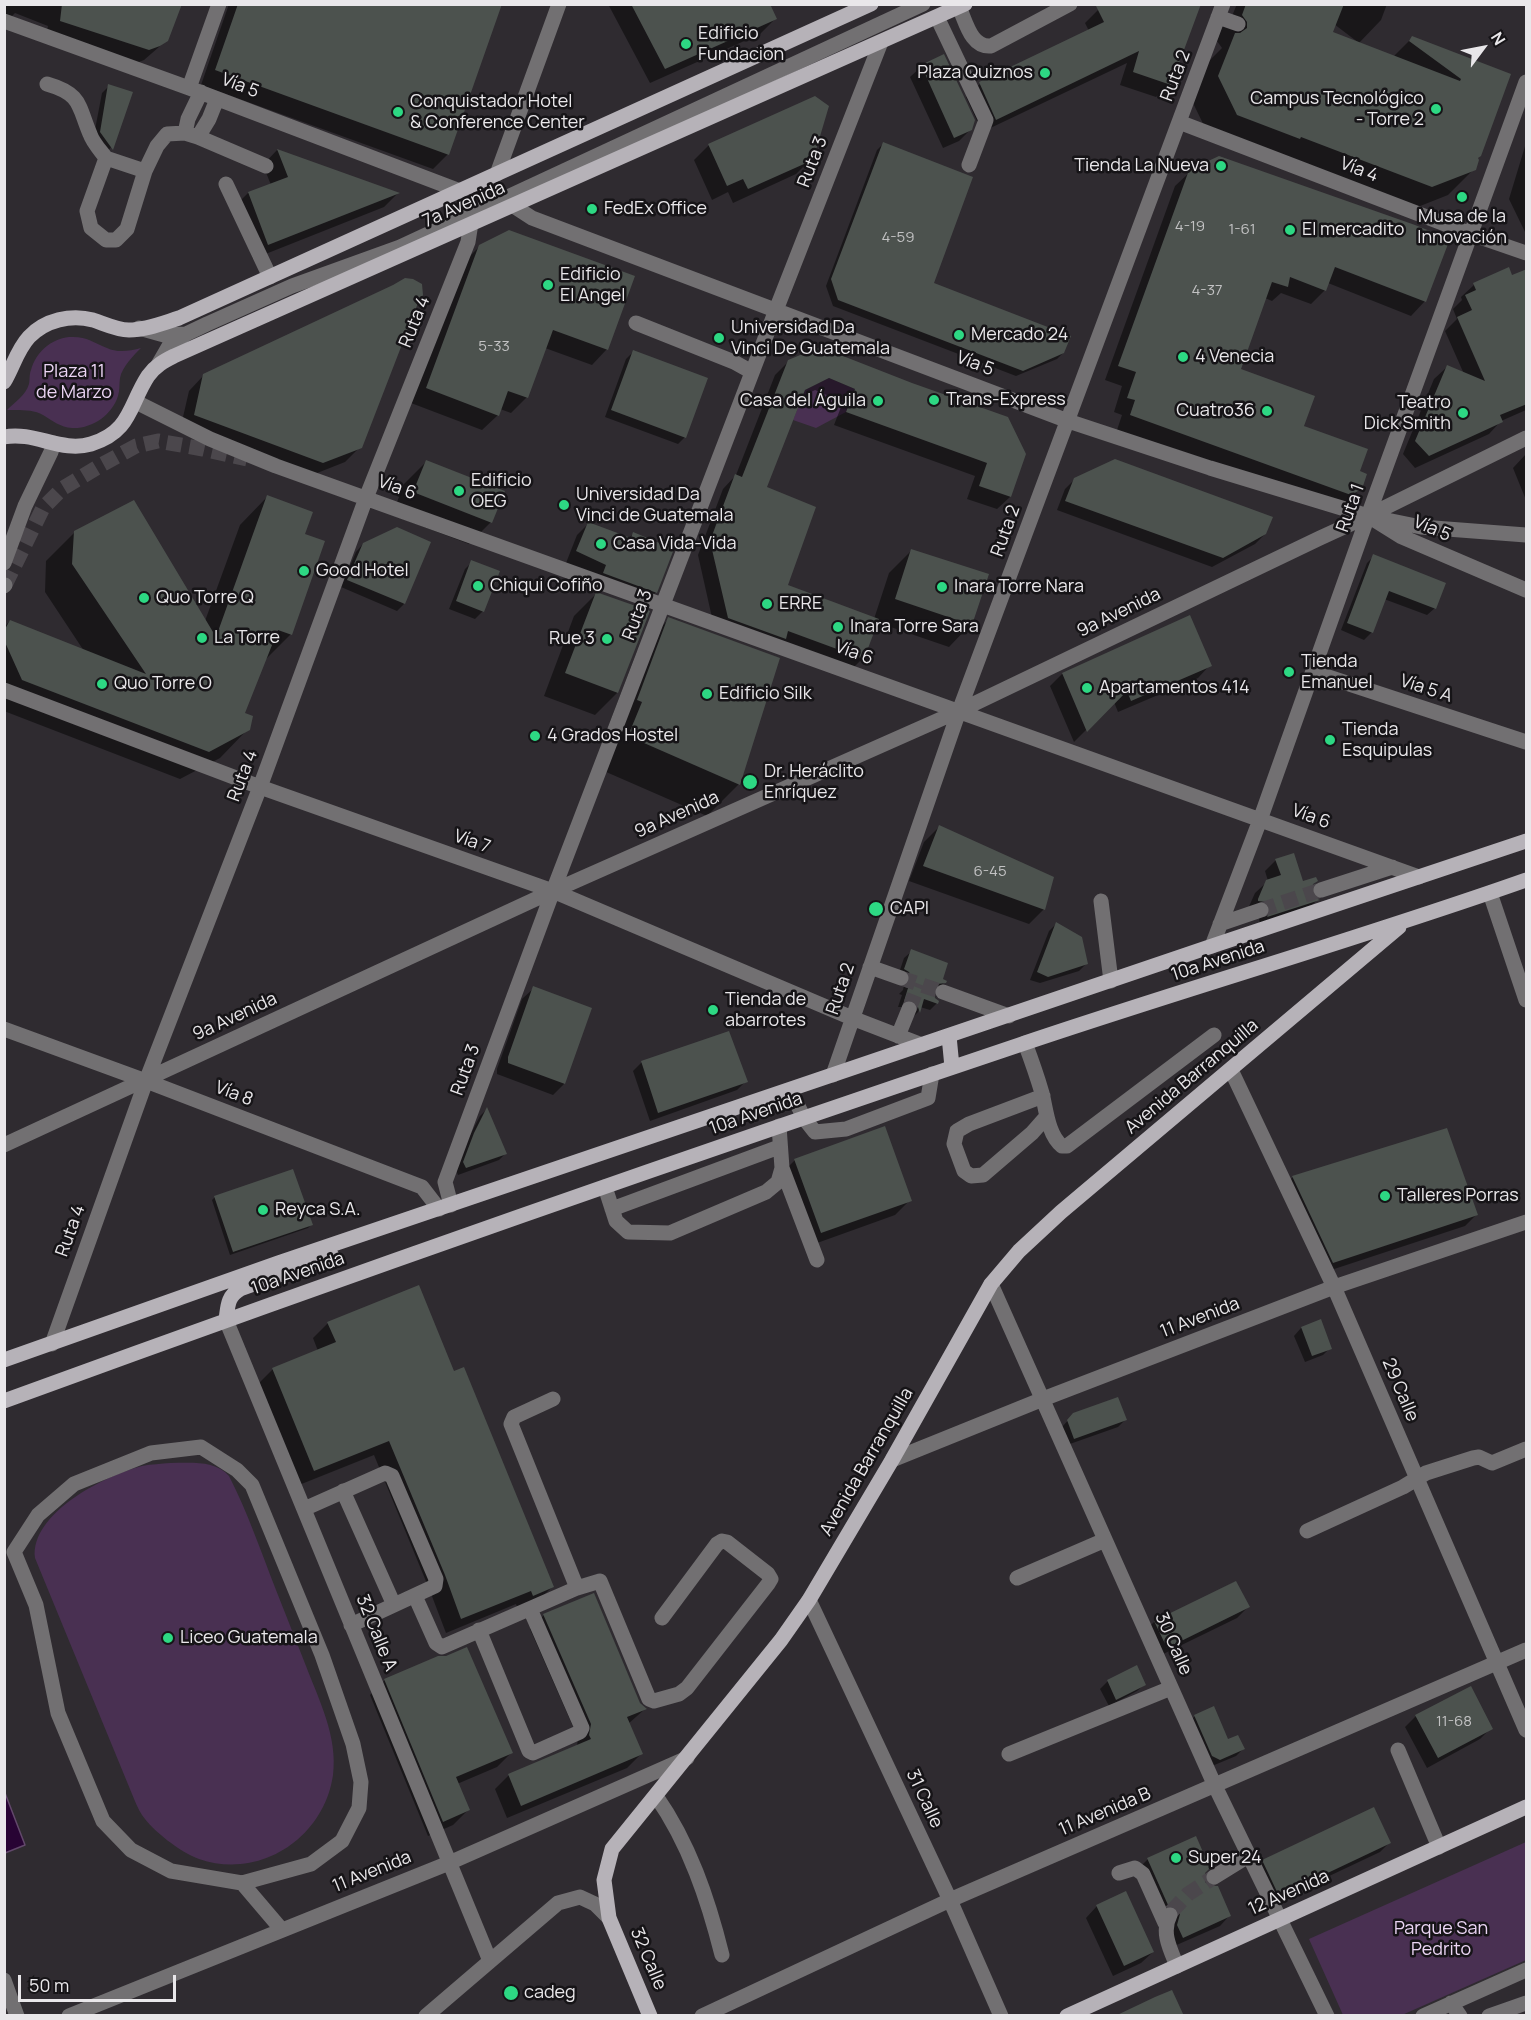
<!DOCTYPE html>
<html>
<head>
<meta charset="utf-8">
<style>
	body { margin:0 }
	#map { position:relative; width:1531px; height:2020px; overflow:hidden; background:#2f2b30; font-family:Manrope,sans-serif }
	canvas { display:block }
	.frame { position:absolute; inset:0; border:6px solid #e9e7ea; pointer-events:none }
	.north { position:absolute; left:1453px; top:18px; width:60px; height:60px; -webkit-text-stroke:4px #161417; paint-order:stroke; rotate:58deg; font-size:16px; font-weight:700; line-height:24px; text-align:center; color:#e9e7ea }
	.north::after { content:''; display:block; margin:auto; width:21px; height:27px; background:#e9e7ea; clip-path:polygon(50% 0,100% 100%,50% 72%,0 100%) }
	.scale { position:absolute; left:18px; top:1975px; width:158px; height:27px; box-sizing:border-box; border:3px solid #e9e7ea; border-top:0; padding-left:8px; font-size:18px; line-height:21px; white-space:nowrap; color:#e9e7ea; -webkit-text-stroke:4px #161417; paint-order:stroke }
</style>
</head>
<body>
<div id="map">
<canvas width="1531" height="2020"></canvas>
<div class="frame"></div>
<div class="north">N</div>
<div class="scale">50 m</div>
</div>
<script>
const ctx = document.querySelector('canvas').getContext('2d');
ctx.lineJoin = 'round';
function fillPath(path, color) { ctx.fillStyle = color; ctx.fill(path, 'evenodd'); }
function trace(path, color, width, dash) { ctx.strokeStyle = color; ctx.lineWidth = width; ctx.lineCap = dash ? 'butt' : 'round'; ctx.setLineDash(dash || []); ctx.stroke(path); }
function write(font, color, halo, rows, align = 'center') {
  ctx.font = font + ' Manrope,sans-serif'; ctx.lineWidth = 5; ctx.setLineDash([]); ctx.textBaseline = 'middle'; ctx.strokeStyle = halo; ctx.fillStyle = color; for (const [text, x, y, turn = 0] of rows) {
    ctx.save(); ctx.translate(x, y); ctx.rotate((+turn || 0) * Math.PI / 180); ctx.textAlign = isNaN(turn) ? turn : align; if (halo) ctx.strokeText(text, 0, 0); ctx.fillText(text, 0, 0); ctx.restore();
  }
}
fillPath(new Path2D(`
	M69 337C87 336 92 342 107 348 117 353 130 351 141 348 134 355 122 367 120 378 119 384 120 390 118 396 112 415 92 429 72 428 60 427 53 421 43 415 33 409 18 410 7 410 14 403 26 395 29 384 30 380 29 375 31 370 36 352 51 339 69 337Z
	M829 378 855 389 846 412 816 428 793 420 805 390Z
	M170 1463C191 1463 215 1460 229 1476 248 1513 261 1552 276 1590 286 1615 296 1641 306 1666 319 1700 338 1737 333 1775 324 1838 260 1880 199 1859 180 1852 153 1831 142 1815 138 1809 135 1801 132 1794L35 1558C30 1513 106 1475 142 1466 152 1464 161 1464 170 1463Z
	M1526 1842V1960L1402 2015H1343L1309 1939Z`), '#493052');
const water = new Path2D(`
	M5 1793 25 1845 5 1853H4Z`);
fillPath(water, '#280434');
trace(water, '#62486b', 1.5);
fillPath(new Path2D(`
	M4 4H181L167 40 144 60 134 64 46 36 48 26 15 13 8 20 4 18Z
	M229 4H501L448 154 433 169 201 85Z
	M608 4H768L775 19 760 34 650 83Z
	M1109 4 1170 84 1156 97 1120 85 1127 63 982 132 966 97 980 84 1089 31 1085 23 1098 10Z
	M1237 4H1387L1381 20 1359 43 1334 24 1331 33 1393 57 1412 38 1509 75 1474 169 1448 195 1405 212 1211 140 1193 103 1209 61 1222 48 1217 41 1222 27 1232 16Z
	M922 66 971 129 959 141 943 148 910 77Z
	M109 86 115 142 104 156 93 140 102 93Z
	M1526 143V234L1509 199Z
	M883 144 932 283 1063 353 1057 359 1016 376 833 306 826 286 877 150Z
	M709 145 811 159 796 174 733 203 728 192 712 200 694 160Z
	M277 150 398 193 384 207 253 259 233 208 248 193 271 185 263 165Z
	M1190 172 1425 301 1411 316 1328 283 1325 290 1311 304 1281 293 1272 301 1265 298 1239 370 1358 472 1361 488 1346 503 1335 509 1117 430 1122 415 1114 412 1122 386 1105 380 1175 186Z
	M480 246 607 349 592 365 545 348 527 397 511 413 500 409 498 415 482 430 411 403 464 262Z
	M1512 277 1526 279V410L1501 421 1489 434 1415 468 1403 454 1434 379 1447 367 1464 374 1445 331 1457 319 1453 309 1462 300 1461 297 1474 285Z
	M633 352 685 437 678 444 605 417 626 359Z
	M789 361 1025 454 1010 497 997 509 967 499 975 476 834 425 843 402 815 390 800 398 765 488 786 585 874 619 889 573 912 550 971 624 949 647 876 622 862 659 850 671 715 631 698 555 723 489 736 475 775 375Z
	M204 375 360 447 345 462 307 477 180 430 189 391Z
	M1526 454V500L1513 468Z
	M426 462 491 522 469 544 392 515 404 484Z
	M1075 479 1265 534 1255 544 1212 567 1057 510 1065 489Z
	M267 497 303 535 291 634 264 661 243 713 248 729 220 758 180 779 4 711V627L10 621 84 651 45 592 46 561 75 532 205 621 240 525Z
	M588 524 628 539 633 534 656 592 645 603 566 563 577 535Z
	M363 544 404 604 397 611 341 587 356 552Z
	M1374 556 1435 608 1427 615 1384 599 1372 632 1364 640 1341 630 1367 563Z
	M472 562 483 611 475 619 449 609 465 569Z
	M597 593 648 612 617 693 595 715 544 696 574 616Z
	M669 619 778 658 739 784 707 816 597 768 611 734 606 732 637 651Z
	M1210 665 1198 678 1118 712 1114 702 1074 742 1050 686 1062 674Z
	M939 827 1044 909 1029 924 909 881 924 842Z
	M1276 860 1302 882 1312 885 1310 893 1314 899 1317 900 1307 910 1260 925 1259 918 1247 911 1255 893 1268 881 1265 871Z
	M1056 924 1086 964 1079 971 1040 983 1030 980 1049 931Z
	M912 951 945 982 937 989 932 990 934 999 937 1003 930 1010 920 1007 918 1012 912 1018 906 1007H898L902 995 899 994 903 990 904 985 902 979 898 976 904 958Z
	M534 988 591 1009 564 1084 553 1095 497 1074V1069L522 999Z
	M728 1033 746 1081 737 1090 650 1121 633 1071 641 1063Z
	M486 1110 506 1153 499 1160 458 1175 456 1170 467 1141 480 1116Z
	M795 1160 910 1200 895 1215 806 1247 780 1175Z
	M1293 1177 1476 1215 1465 1226 1322 1273 1282 1188Z
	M215 1197 311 1225 308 1228 230 1255 212 1200Z
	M1320 1321 1330 1348 1323 1355 1305 1362 1294 1336 1301 1328Z
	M328 1323 453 1373 552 1587 537 1602 518 1610 516 1604 446 1633 430 1591 374 1455 299 1485 258 1384 273 1369 318 1351 313 1338Z
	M1074 1414 1125 1420 1118 1427 1067 1445 1061 1428Z
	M1235 1582 1248 1607 1237 1618 1155 1658 1143 1633 1154 1622Z
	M544 1615 645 1709 628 1724 641 1754 627 1768 507 1818 495 1789 509 1775 577 1746 578 1738 530 1629Z
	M1136 1667 1145 1684 1137 1691 1109 1706 1100 1689 1108 1681Z
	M385 1680 512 1752 497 1767 457 1784 468 1810 453 1825 428 1836 370 1695Z
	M1195 1716 1227 1741 1243 1749 1236 1756 1212 1766 1188 1723Z
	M1416 1716 1491 1728 1480 1739 1427 1768 1405 1727Z
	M1389 1843 1380 1852 1270 1904 1254 1871 1263 1862Z
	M1148 1859 1204 1872V1882L1230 1915 1220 1926 1172 1947 1138 1869Z
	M1097 1906 1153 1952 1141 1963 1113 1976 1086 1918Z`), '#0007');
fillPath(new Path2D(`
	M62 4H182L168 41 160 46 149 50 60 21Z
	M238 4H502L449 155 215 70Z
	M631 4H770L777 19 665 69Z
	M1095 4H1201L1171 85 1133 72 1139 51 996 120 979 82 1104 22Z
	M1246 4H1344L1333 32 1460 81 1461 79 1409 41 1412 36 1511 74 1481 156 1478 158 1479 160 1476 170 1432 187 1301 137 1300 139 1237 115 1218 76 1235 33H1240L1247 28V22L1242 15Z
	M944 54 975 120 972 130 954 138 921 65Z
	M108 84 133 92 113 150 100 132Z
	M815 96 829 106 813 160 748 189 743 179 727 186 708 144Z
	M883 142 973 177 934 283 1071 336 1064 353 1023 371 838 300 831 279Z
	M277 149 400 193 268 245 248 192 288 177Z
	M1219 156 1415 225 1445 237 1448 244 1426 302 1335 267 1326 291 1290 277 1288 287 1272 282 1241 369 1315 396 1304 426 1368 449 1360 471 1367 474 1362 489 1351 495 1130 415 1135 400 1127 398 1136 372 1118 366 1189 170Z
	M509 230 635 276 608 350 553 330 528 398 508 391 499 416 426 388 479 245Z
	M1509 267 1512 275 1527 269V404L1500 415 1503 422 1429 456 1415 441 1447 365 1485 381 1457 317 1472 310 1465 295 1476 290 1473 283Z
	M405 278 413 279 422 284 423 295 418 303 362 448 323 463 194 415 203 374 393 285Z
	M820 347 912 383 1008 417 1026 454 1011 497 979 486 987 463 846 412 855 389 829 378 805 390 767 487 816 507 788 585 879 619 864 659 788 631 786 639 728 618 710 541 735 474 742 477 788 360Z
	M633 350 708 378 686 438 611 410Z
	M1115 459 1273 517 1266 534 1223 558 1065 501 1074 478Z
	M426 460 505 491 492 523 413 492Z
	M267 495 313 512 305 534 325 541 292 635 278 630 245 713 253 716 250 730 209 752 22 680 4 640V631L10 620 146 674 72 564 74 531 134 500 216 637Z
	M588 522 631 538 633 532 674 549 657 593 603 573 606 565 576 551Z
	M397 527 431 542 405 604 347 580 363 543Z
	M911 549 989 574 972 625 895 599Z
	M1373 554 1446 583 1436 609 1389 591 1373 633 1347 623Z
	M471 560 500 571 484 612 456 601Z
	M596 592 650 611 618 693 565 673Z
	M1190 615 1212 666 1131 701 1127 691 1087 732 1062 673Z
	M668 617 780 658 740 785 628 736 642 702 637 700Z
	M939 825 1054 877 1045 910 923 866Z
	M1294 853 1303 881 1316 877 1318 881 1313 884 1312 892 1315 898 1320 900 1267 917 1270 912V906L1267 902 1258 901V899L1266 880 1281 875 1275 859Z
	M1056 922 1082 937 1088 964 1048 977 1037 972Z
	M911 949 948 963 943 979 947 981 946 983 937 984 934 989 935 998 939 1001 938 1004 924 999 920 1013 917 1004 913 1000 904 1001 908 988 905 987 910 982 911 977 909 972 904 969Z
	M533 986 592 1008 565 1084 508 1063V1057Z
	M729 1031 748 1082 658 1113 641 1061Z
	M487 1107 507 1154 466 1168 463 1162 474 1133Z
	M885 1126 912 1201 821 1233 794 1159Z
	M1447 1128 1478 1215 1333 1263 1292 1176Z
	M293 1169 313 1225 233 1252 214 1196Z
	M419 1285 454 1371 464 1367 554 1587 533 1596 531 1591 461 1619 445 1575 389 1441 314 1471 272 1368 336 1342 327 1322Z
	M1321 1319 1332 1349 1312 1356 1301 1327Z
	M1118 1397 1127 1420 1074 1439 1067 1420 1073 1413Z
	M1236 1581 1250 1607 1167 1648 1154 1621Z
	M594 1593 640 1703 647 1709 627 1717 643 1754 521 1806 508 1774 591 1739 589 1735 591 1724 543 1614Z
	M467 1647 513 1753 456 1777 470 1810 443 1822 384 1679 438 1656H446Z
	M1137 1665 1146 1685 1116 1700 1107 1680Z
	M1471 1686 1493 1729 1438 1758 1415 1715Z
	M1214 1706 1228 1739 1238 1735 1245 1749 1220 1760 1212 1756 1194 1715Z
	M1374 1807 1391 1843 1279 1896 1262 1860Z
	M1196 1836 1210 1868 1205 1873V1882L1210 1886H1218L1231 1916 1183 1938 1177 1925 1180 1914 1178 1910 1174 1906 1168 1905 1147 1858Z
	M1126 1891 1154 1952 1124 1966 1096 1905Z
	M1172 1990 1184 2016H1115L1155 1997Z`), '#4c524e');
trace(new Path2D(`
	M5 585 43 508 63 488 103 464 136 446 158 441 203 449 247 459
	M1261 910 1321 890
	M901 978 943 992
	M909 1009 919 984
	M1171 1912 1188 1894 1214 1877`), '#4b474c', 15, [15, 8]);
trace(new Path2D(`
	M959 7C966 22 971 48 991 46L1070 4
	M937 17 986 120 969 165
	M1218 17 1238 24
	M4 21 189 88 460 191
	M47 84C82 94 78 106 90 134 93 143 101 151 106 158L87 211 91 228 106 240H116L127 229 145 171 157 146 167 134 185 133 198 137 266 166
	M189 88 219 4
	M1179 122 1471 234 1526 253
	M185 133 188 119 201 92
	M198 137 209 119 217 99
	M106 158 145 171
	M497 174 559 4
	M226 184 270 277
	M512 205 532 218 1068 421 1210 468 1368 516 1400 536 1526 590
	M636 323 734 362 752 372
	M139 328 164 335 186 334
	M158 365 169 346 186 334 207 324 292 286 400 247 923 4
	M136 402 210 439 276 466 1419 877
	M1377 518 1421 527 1526 535
	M4 563 25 506 51 452 54 443
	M4 586 5 585
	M1313 672 1526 742
	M4 690 260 787 553 891 852 1018 922 1045
	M1321 890 1392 867
	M1490 893 1526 1000
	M1101 901 1111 981
	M1220 924 1261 910
	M1212 946 1260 820 1368 516 1526 82
	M870 967 901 978
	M943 992 1009 1016
	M4 1029 146 1081 422 1187 439 1209
	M898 1036 909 1009
	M1025 1043C1031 1059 1037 1076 1042 1093 1046 1109 1048 1135 1062 1146H1067L1214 1035
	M1231 1070 1334 1287 1526 1730
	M833 1075 959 711 1223 4
	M790 1090 804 1118 815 1132 846 1129 928 1098 932 1074
	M1043 1096 969 1124 957 1131 954 1144 964 1171 971 1176 983 1175 1032 1133 1047 1116
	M4 1145 553 891 959 711 1320 538 1368 516 1526 438
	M782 1168 817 1260
	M605 1187 616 1221 628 1232 670 1233 766 1192 778 1182 782 1168 779 1126
	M451 1205 445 1182 553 891 776 310 881 42
	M612 1209 779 1147
	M991 1284 1215 1786 1327 2016
	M226 1320 490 1961
	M52 1344 146 1081 260 787 366 498 468 242 471 223
	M892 1460 1043 1399 1334 1287 1526 1222
	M343 1491 394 1605
	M304 1509 385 1473 392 1476 436 1579 435 1586 351 1625
	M1307 1531 1403 1487 1426 1473 1473 1458 1479 1457 1492 1463 1526 1449
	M1017 1578 1105 1540
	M577 1588 600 1581 649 1699 654 1701 679 1694 687 1688 768 1584 771 1579 768 1574 727 1542 722 1541 717 1544 662 1618
	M415 1596 436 1643 442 1647 577 1588 511 1424 514 1417 553 1399
	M809 1600 950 1900 1001 2016
	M479 1630 529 1751 533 1753 580 1732 582 1728 530 1609
	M1398 1750 1439 1847
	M1009 1754 1171 1688
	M656 1796C689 1843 708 1899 722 1955
	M1119 1873 1135 1868 1143 1874 1165 1923
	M1214 1877 1248 1856
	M242 1883 311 1864 342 1841 359 1808 361 1782 353 1744 322 1655 252 1485 237 1470 201 1447 151 1453 74 1484 38 1515 14 1552 36 1605 58 1713 103 1821 131 1850 171 1871 242 1883 282 1930
	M1170 1915C1161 1932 1170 1949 1177 1966
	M4 1980 17 2016
	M1451 2003 1460 2016
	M69 2016 449 1863 687 1758
	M426 2016 558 1903 580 1897 595 1904 609 1918
	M702 2016 950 1900 1526 1650
	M1423 2016 1526 1970
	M1489 2016 1526 2003`), '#727072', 15);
trace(new Path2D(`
	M4 382C13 367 17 350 29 337 45 320 71 314 93 320 105 324 117 330 129 330 146 330 163 323 179 318L871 4
	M4 437C35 431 61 453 91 444 131 432 129 405 148 376 155 366 164 361 174 356L965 4
	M949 1036 952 1067
	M226 1320C228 1306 227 1297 240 1289L332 1256
	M4 1360 278 1263 1212 946 1526 841
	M4 1401C341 1278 679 1159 1019 1045 1187 988 1359 939 1526 880
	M650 2016 609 1918 604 1880 612 1849 781 1640 809 1600 892 1460 991 1284 1019 1251 1061 1212 1399 927
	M1067 2016 1526 1807`), '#b6b2b8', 15);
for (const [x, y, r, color] of [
	[686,44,6,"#2dd883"],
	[1045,73,6,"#2dd883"],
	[1436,109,6,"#2dd883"],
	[398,112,6,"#2dd883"],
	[1221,166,6,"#2dd883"],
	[1462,197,6,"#2dd883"],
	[592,209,6,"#2dd883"],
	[1290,230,6,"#2dd883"],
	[548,285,6,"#2dd883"],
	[959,335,6,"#2dd883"],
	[719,338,6,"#2dd883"],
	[1183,357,6,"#2dd883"],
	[934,400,6,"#2dd883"],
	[878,401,6,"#2dd883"],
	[1267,411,6,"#2dd883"],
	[1463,413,6,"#2dd883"],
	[459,491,6,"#2dd883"],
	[564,505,6,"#2dd883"],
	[601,544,6,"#2dd883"],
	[304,571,6,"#2dd883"],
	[478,586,6,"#2dd883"],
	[942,587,6,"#2dd883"],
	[144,598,6,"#2dd883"],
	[767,604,6,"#2dd883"],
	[838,627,6,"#2dd883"],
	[202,638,6,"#2dd883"],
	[607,639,6,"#2dd883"],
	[1289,672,6,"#2dd883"],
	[102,684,6,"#2dd883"],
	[1087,688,6,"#2dd883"],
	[707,694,6,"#2dd883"],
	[535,736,6,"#2dd883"],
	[1330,740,6,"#2dd883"],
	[750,782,8,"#2dd883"],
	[876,909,8,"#2dd883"],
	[713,1010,6,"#2dd883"],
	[1385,1196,6,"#2dd883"],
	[263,1210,6,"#2dd883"],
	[168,1638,6,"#2dd883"],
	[1176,1858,6,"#2dd883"],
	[511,1993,8,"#2dd883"]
]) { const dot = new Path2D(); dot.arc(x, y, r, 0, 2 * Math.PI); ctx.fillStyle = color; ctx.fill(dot); trace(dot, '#161417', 2); }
write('15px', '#c2c2c3', null, [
	["4-19",1190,227],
	["1-61",1242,230],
	["4-59",898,238],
	["4-37",1207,291],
	["5-33",494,347],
	["6-45",990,872],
	["11-68",1454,1722]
]);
write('18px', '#e9e7ea', '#161417', [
	["Edificio",698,34],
	["Fundacion",698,55],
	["Plaza Quiznos",1033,73,"right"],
	["Campus Tecnológico",1424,99,"right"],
	["- Torre 2",1424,120,"right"],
	["Conquistador Hotel",410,102],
	["& Conference Center",410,123],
	["Tienda La Nueva",1209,166,"right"],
	["FedEx Office",604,209],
	["Musa de la",1462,217,"center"],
	["Innovación",1462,238,"center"],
	["El mercadito",1302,230],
	["Edificio",560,275],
	["El Angel",560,296],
	["Universidad Da",731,328],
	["Vinci De Guatemala",731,349],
	["Mercado 24",971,335],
	["4 Venecia",1195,357],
	["Trans-Express",946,400],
	["Casa del Águila",866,401,"right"],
	["Teatro",1451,403,"right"],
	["Dick Smith",1451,424,"right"],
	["Cuatro36",1255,411,"right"],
	["Edificio",471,481],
	["OEG",471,502],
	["Universidad Da",576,495],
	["Vinci de Guatemala",576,516],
	["Casa Vida-Vida",613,544],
	["Good Hotel",316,571],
	["Chiqui Cofiño",490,586],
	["Inara Torre Nara",954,587],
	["Quo Torre Q",156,598],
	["ERRE",779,604],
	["Inara Torre Sara",850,627],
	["La Torre",214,638],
	["Rue 3",595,639,"right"],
	["Tienda",1301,662],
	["Emanuel",1301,683],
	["Quo Torre O",114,684],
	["Apartamentos 414",1099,688],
	["Edificio Silk",719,694],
	["Tienda",1342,730],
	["Esquipulas",1342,751],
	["4 Grados Hostel",547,736],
	["Dr. Heráclito",764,772],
	["Enríquez",764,793],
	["CAPI",890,909],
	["Tienda de",725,1000],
	["abarrotes",725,1021],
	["Talleres Porras",1397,1196],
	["Reyca S.A.",275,1210],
	["Liceo Guatemala",180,1638],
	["Super 24",1188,1858],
	["cadeg",524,1993]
], 'left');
write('18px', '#e9e7ea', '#161417', [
	["Ruta 2",1176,76,-69],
	["Vía 5",240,86,21],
	["Ruta 3",813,162,-69],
	["Vía 4",1359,170,21],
	["7a Avenida",464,205,-24],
	["Ruta 4",415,322,-68],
	["Vía 5",975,364,21],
	["Vía 6",397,488,20],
	["Ruta 1",1351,508,-70],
	["Vía 5",1432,529,23],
	["Ruta 2",1006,531,-70],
	["9a Avenida",1119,613,-26],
	["Ruta 3",638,615,-69],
	["Vía 6",854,653,20],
	["Vía 5 A",1426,689,18],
	["Ruta 4",243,776,-69],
	["9a Avenida",677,815,-24],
	["Vía 6",1311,817,20],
	["Vía 7",472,842,19],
	["10a Avenida",1218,961,-18],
	["Ruta 2",841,989,-71],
	["9a Avenida",235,1017,-25],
	["Ruta 3",466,1070,-70],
	["Avenida Barranquilla",1192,1077,-40],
	["Vía 8",234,1094,21],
	["10a Avenida",756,1114,-19],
	["Ruta 4",71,1231,-70],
	["10a Avenida",298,1274,-19],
	["11 Avenida",1200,1318,-21],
	["29 Calle",1400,1390,67],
	["Avenida Barranquilla",867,1462,-60],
	["32 Calle A",376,1633,68],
	["30 Calle",1173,1644,66],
	["31 Calle",924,1799,65],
	["11 Avenida B",1105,1812,-23],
	["11 Avenida",372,1872,-22],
	["12 Avenida",1289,1893,-24],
	["32 Calle",648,1959,67]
]);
write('18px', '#ebd5f4', '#161417', [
	["Plaza 11",74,372],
	["de Marzo",74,393],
	["Parque San",1441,1929],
	["Pedrito",1441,1950]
]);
</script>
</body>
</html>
